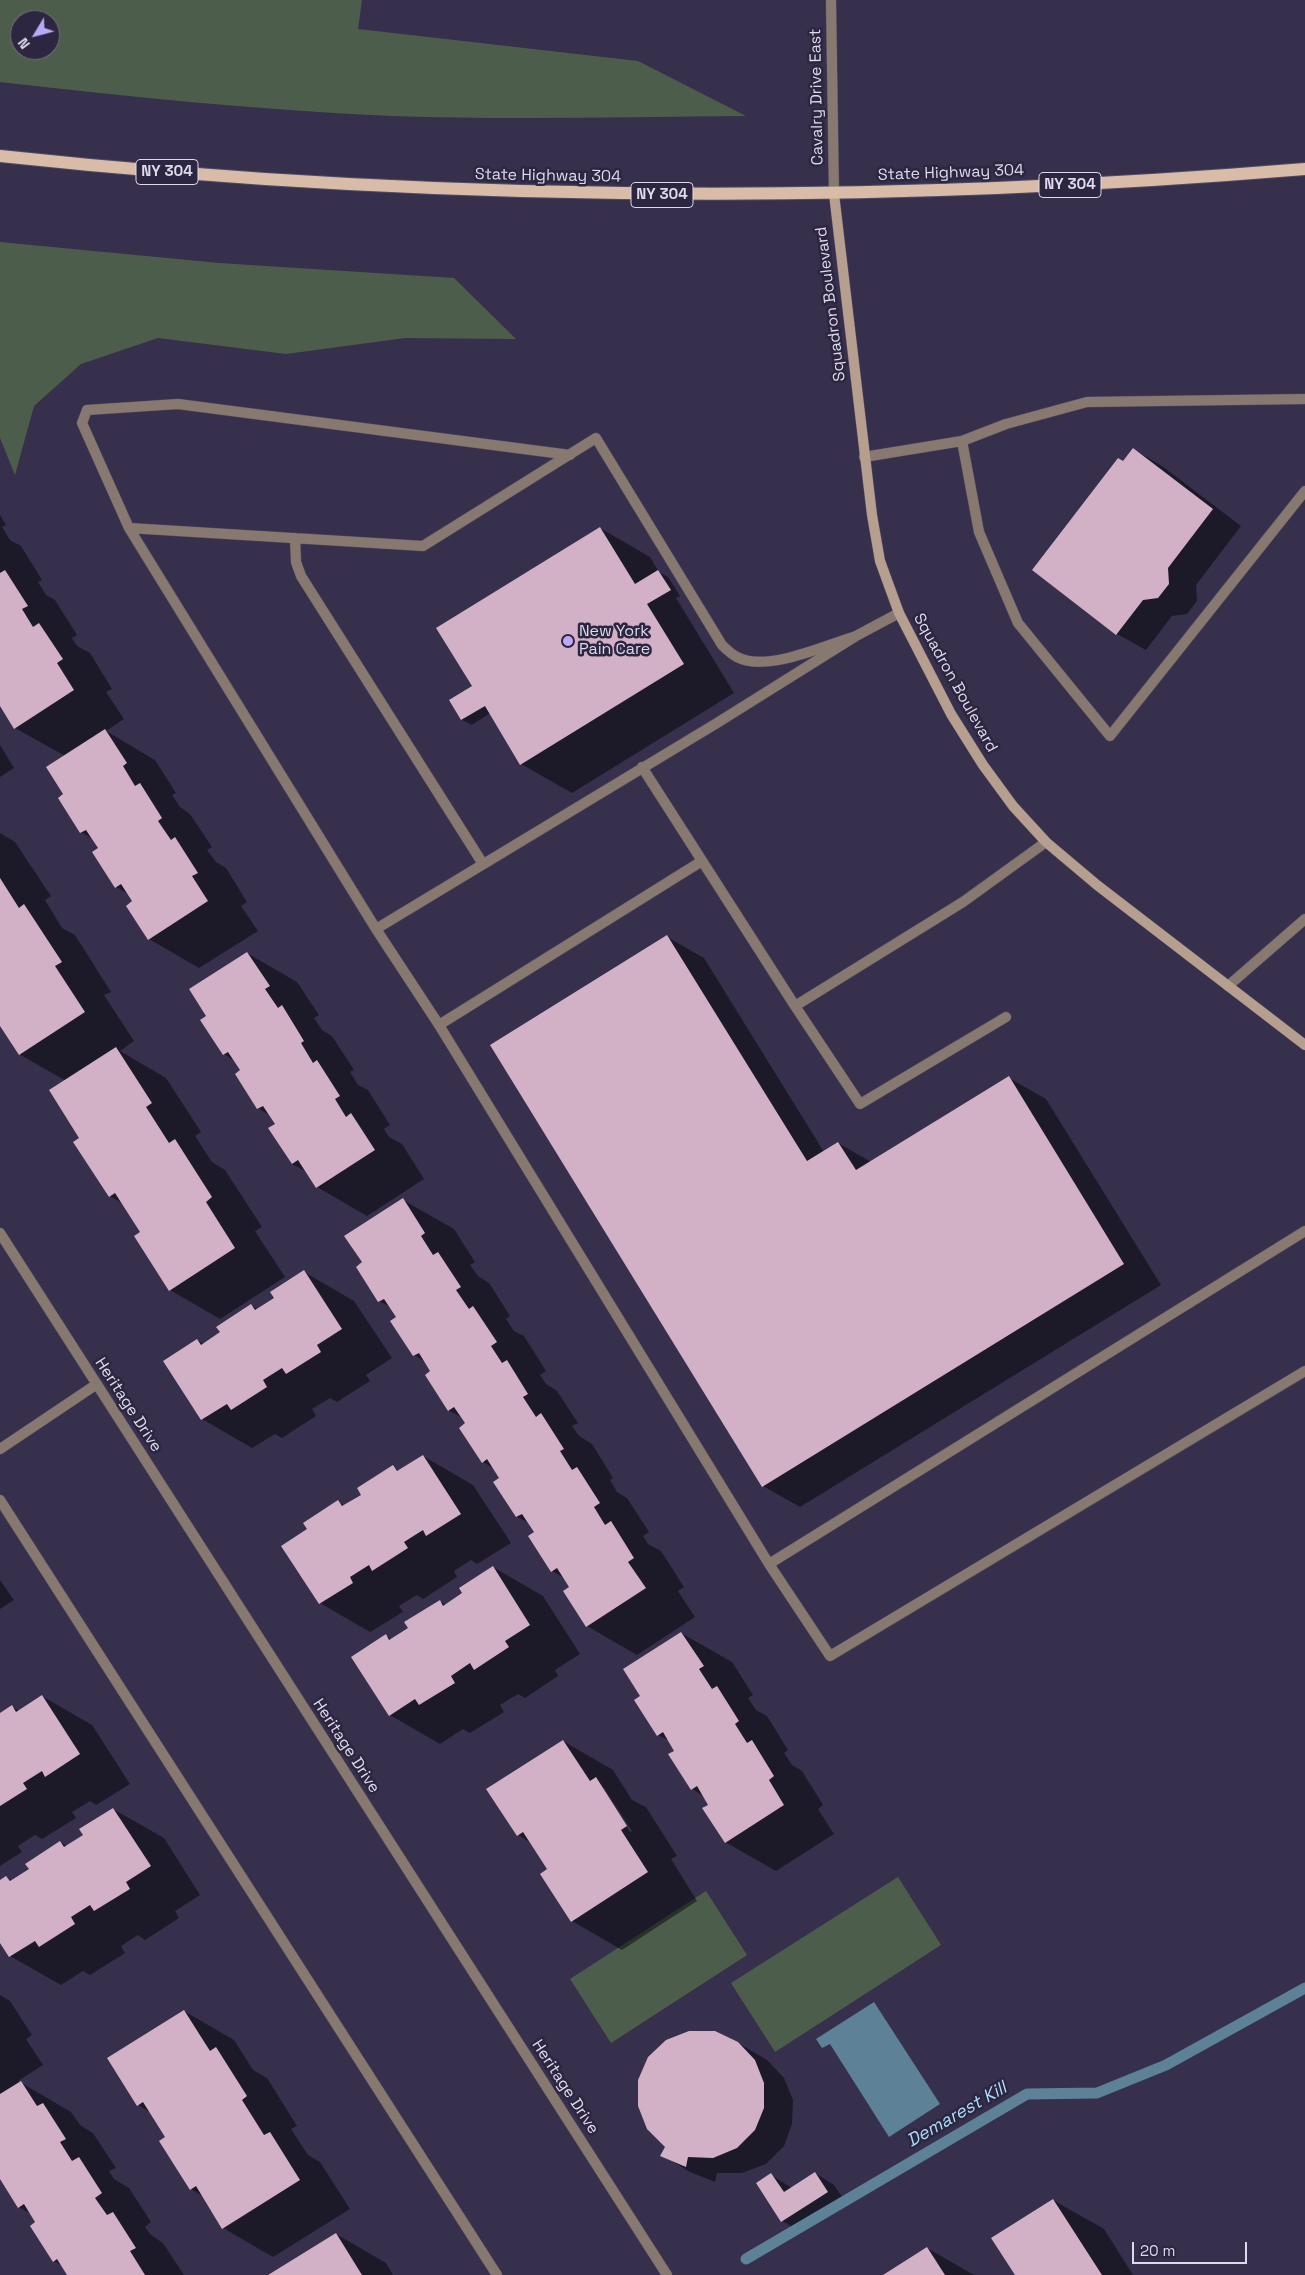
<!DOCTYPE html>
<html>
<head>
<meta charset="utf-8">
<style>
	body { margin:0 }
	#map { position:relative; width:1305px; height:2275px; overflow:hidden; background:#36304c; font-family:"Space Grotesk",sans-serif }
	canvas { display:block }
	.north { position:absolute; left:10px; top:10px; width:50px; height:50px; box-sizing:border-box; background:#2c2641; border:1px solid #736e85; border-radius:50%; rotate:233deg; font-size:14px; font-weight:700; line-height:20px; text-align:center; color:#dddaeb }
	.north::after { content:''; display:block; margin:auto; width:18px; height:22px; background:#bca9f5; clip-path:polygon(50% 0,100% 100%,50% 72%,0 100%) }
	.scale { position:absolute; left:1132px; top:2242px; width:115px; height:22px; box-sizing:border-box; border:2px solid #dddaeb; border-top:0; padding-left:6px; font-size:15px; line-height:18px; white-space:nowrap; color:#dddaeb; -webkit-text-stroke:4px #2c2641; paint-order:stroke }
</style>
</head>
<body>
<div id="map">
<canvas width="1305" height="2275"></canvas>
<div class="north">N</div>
<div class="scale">20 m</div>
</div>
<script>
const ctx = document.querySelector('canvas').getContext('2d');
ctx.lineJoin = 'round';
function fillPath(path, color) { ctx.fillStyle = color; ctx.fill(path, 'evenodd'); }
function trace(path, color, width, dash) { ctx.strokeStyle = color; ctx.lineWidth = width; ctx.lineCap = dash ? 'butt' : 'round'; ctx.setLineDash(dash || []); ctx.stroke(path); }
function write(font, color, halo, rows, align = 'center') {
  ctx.font = font + ' "Space Grotesk",sans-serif'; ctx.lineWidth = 5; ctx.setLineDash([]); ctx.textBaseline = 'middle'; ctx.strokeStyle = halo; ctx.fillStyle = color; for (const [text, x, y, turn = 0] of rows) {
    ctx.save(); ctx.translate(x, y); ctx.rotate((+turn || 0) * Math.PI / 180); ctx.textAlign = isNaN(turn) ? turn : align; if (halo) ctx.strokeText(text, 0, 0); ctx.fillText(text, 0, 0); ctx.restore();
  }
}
fillPath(new Path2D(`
	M0 0H362L358 29 638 61 746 116C628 117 509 120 391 116 260 110 130 97 0 82ZM20 20H50V50H20Z
	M0 242 219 263 454 278 516 339 405 338 286 354 158 338 81 364 34 406 15 475 0 438Z
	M898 1877 941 1945 775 2052 731 1983Z
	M706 1891 747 1955 611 2043 570 1979Z`), '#4c5e4b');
fillPath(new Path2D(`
	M874 2002 940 2104 889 2137 830 2044 822 2048 816 2039Z`), '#5d8196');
fillPath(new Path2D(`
	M1133 449 1162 466 1241 526 1196 585 1197 601 1187 614 1172 616 1146 650 1117 634 1034 570Z
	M0 515 6 525 2 527 10 540 21 546 42 580 38 582 46 595 55 600 77 635 72 638 77 646 90 653 112 689 106 692 124 719 106 731 155 760 176 793 172 795 180 807 190 814 212 847 207 850 216 862 226 868 247 902 241 906 258 931 199 968 149 939 134 902 130 895 116 887 93 839 81 832 65 794V756L15 728 0 704Z
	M600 528 650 557 659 572 668 577 680 596 676 598 734 693 572 793 521 764 490 713 472 725 462 720 451 700 474 686Z
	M0 745 14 768 0 777Z
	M0 833 15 842 51 896 45 900 62 928 75 935 111 992 104 995 134 1041 120 1051 166 1078 201 1132 195 1136 212 1162 225 1170 262 1227 255 1231 285 1277 220 1319 170 1290 142 1232 123 1204 110 1196 81 1138 66 1081 19 1054 0 1024Z
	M667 937 704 958 824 1152 838 1143 871 1162 1009 1078 1046 1099 1161 1285 800 1507 763 1486Z
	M247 953 297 982 319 1015 314 1018 322 1030 332 1036 354 1070 350 1072 358 1085 368 1090 390 1125 384 1129 389 1137 402 1144 424 1179 367 1216 317 1187 307 1172 292 1164 276 1124 271 1116 258 1108 236 1074 242 1071 235 1061 224 1054 208 1016Z
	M403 1200 454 1229 475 1262 470 1265 478 1276 489 1283 510 1316 506 1319 514 1331 524 1336 546 1371 540 1375 546 1384 557 1391 578 1423 572 1426 579 1436 592 1444 613 1478 610 1480 617 1492 627 1498 649 1532 643 1536 648 1544 661 1551 684 1587 678 1591 695 1617 637 1655 587 1626 566 1579 552 1571 536 1533 531 1524 517 1517 501 1479 495 1469 483 1462 467 1424 463 1418 448 1410 427 1363 414 1355 398 1317 392 1308 379 1301 364 1263Z
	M304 1272 354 1301 392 1358 366 1375 370 1381 337 1402 330 1398 312 1409 316 1416 282 1438 275 1434 252 1448 202 1419 164 1362 197 1340 204 1344 222 1333 251 1306 258 1309 276 1298Z
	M423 1456 473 1485 511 1543 477 1564 471 1560 454 1571 457 1577 423 1599 417 1595 399 1606 403 1612 370 1632 320 1603 308 1530 338 1502 345 1506 363 1495 393 1467 399 1471Z
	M493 1567 543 1596 580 1654 555 1670 558 1676 525 1698 518 1694 500 1705 504 1712 470 1733 463 1729 440 1744 390 1715 386 1636 392 1640 410 1628 440 1601 446 1605 464 1594Z
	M0 1580 14 1600 0 1609Z
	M681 1633 732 1662 753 1695 748 1698 756 1710 767 1716 788 1750 784 1753 792 1765 802 1771 823 1805 818 1809 834 1834 776 1871 725 1842 710 1805 705 1797 692 1789 670 1755 676 1751 670 1741 658 1735 642 1697Z
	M42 1696 92 1725 130 1784 96 1805 90 1801 72 1812 76 1818 42 1839 35 1835 18 1846 22 1852 0 1866V1715L12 1707 20 1711Z
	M563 1741 613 1770 632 1800 646 1807 677 1856 671 1859 697 1901 622 1950 572 1921 549 1870 531 1843 518 1835ZM599 1785 604 1788 632 1831 630 1832Z
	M113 1809 164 1838 200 1895 175 1911 179 1918 145 1940 138 1935 121 1946 125 1953 90 1975 83 1971 61 1985 10 1956 0 1940V1881L6 1877 13 1881 30 1869 60 1842 67 1846 84 1835Z
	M0 1995 10 2001 32 2035 26 2039 43 2065 18 2081 71 2112 80 2125 93 2133 116 2168 109 2171 114 2179 129 2188 151 2222 145 2227 151 2235 163 2243 184 2275H69L63 2266 54 2261 31 2214 19 2207 0 2177Z
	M184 2011 234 2040 253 2070 267 2078 297 2126 291 2129 308 2155 320 2162 350 2209 273 2257 223 2228 204 2197 191 2189 167 2138 151 2113 138 2105 109 2058Z
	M738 2043 767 2060 784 2078 793 2100 792 2124 784 2146 766 2164 742 2173H717L715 2182 690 2172 662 2155Z
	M815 2173 834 2185 847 2204 802 2232 782 2221 771 2175 792 2188Z
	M1053 2200 1104 2229 1133 2275H1016Z
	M336 2234 386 2263 393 2275H271Z
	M927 2248 974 2275H886Z`), '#0007');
trace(new Path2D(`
	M746 2259 1027 2094 1097 2093 1166 2065 1305 1988`), '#5d8196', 11);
fillPath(new Path2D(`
	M1133 448 1213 509 1168 568 1169 584 1158 598 1143 600 1116 635 1032 570 1118 458 1123 461Z
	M600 527 635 584 658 570 671 590 647 604 684 664 520 765 485 706 461 720 449 700 472 686 436 628Z
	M5 570 28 606 22 609 33 627 39 623 63 659 57 663 74 690 14 729 0 706V573Z
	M105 729 127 763 123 766 135 786 140 783 162 818 158 821 171 840 175 837 198 873 192 876 208 901 148 940 126 906 132 901 121 884 115 888 92 852 98 848 86 830 80 833 58 798 63 794 46 767Z
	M0 878 19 908 24 904 62 962 55 966 85 1012 19 1055 0 1026Z
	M667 935 807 1161 838 1142 856 1170 1009 1076 1124 1264 762 1487 490 1045Z
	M247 952 270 986 265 989 278 1008 282 1005 304 1041 301 1043 313 1063 317 1060 340 1096 335 1099 346 1117 351 1113 375 1150 316 1188 298 1160 292 1164 268 1128 275 1124 263 1106 257 1109 235 1074 240 1070 228 1052 223 1055 200 1020 206 1016 189 989Z
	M116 1047 152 1103 146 1107 169 1143 175 1139 212 1197 206 1202 235 1248 169 1291 134 1236 140 1232 115 1193 109 1197 73 1142 79 1138 49 1090Z
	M403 1198 425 1233 421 1236 433 1255 438 1252 461 1287 456 1290 469 1309 473 1306 497 1342 491 1346 502 1363 507 1360 528 1394 523 1397 536 1417 541 1413 564 1449 560 1451 572 1470 577 1467 600 1503 594 1507 605 1525 611 1521 634 1558 628 1562 646 1588 586 1627 563 1591 569 1587 557 1568 551 1572 528 1536 534 1532 522 1514 516 1517 493 1482 499 1478 487 1459 482 1463 459 1428 465 1423 454 1407 448 1411 425 1375 430 1371 419 1353 413 1356 390 1321 396 1317 384 1299 378 1302 356 1267 362 1262 344 1236Z
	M304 1270 342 1329 317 1345 321 1352 286 1374 282 1368 263 1380 267 1387 231 1410 227 1404 201 1420 163 1361 197 1339 201 1345 220 1332 216 1327 251 1304 255 1310 274 1298 270 1292Z
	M423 1455 461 1514 426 1536 423 1530 404 1542 408 1548 372 1571 369 1565 350 1577 353 1583 319 1604 281 1546 307 1529 303 1523 338 1500 342 1506 361 1495 357 1488 393 1465 397 1471Z
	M493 1566 530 1625 505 1641 509 1647 474 1670 470 1663 451 1676 455 1683 419 1705 415 1699 389 1716 351 1657 386 1634 389 1640 408 1628 404 1622 440 1600 443 1606 462 1593 459 1588Z
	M681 1632 704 1666 699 1669 712 1689 717 1686 739 1721 735 1724 747 1743 752 1740 774 1776 769 1780 784 1805 725 1843 702 1808 708 1805 697 1786 691 1790 668 1754 674 1751 663 1732 657 1736 634 1700 640 1696 623 1669Z
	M42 1695 80 1754 45 1777 42 1771 23 1783 27 1789 0 1806V1713L12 1705 16 1712Z
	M563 1740 590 1781 596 1777 627 1826 621 1830 648 1872 571 1922 540 1874 547 1869 523 1832 517 1836 486 1789Z
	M113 1808 151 1866 126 1882 130 1889 94 1911 90 1905 71 1917 75 1924 39 1947 35 1941 9 1957 0 1943V1880L6 1876 10 1881 29 1869 25 1864 60 1841 64 1847 83 1835 79 1829Z
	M184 2010 210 2051 216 2047 247 2096 242 2100 264 2135 270 2132 300 2180 222 2229 196 2186 190 2190 159 2141 165 2137 143 2102 137 2106 107 2058Z
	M689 2031H715L738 2042 755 2060 764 2083V2108L755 2130 737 2148 713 2158 688 2157 686 2167 660 2156 665 2147 647 2129 638 2106V2080L648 2057 666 2040Z
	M21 2081 37 2106 43 2103 66 2139 60 2142 72 2161 79 2157 102 2193 95 2198 107 2215 113 2212 136 2248 130 2251 145 2275H67L57 2259 53 2262 30 2226 35 2222 24 2204 18 2208 0 2179V2094Z
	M815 2172 828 2192 781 2222 756 2183 771 2173 784 2192Z
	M1053 2199 1102 2275H1015L991 2238Z
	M336 2233 362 2275H268Z
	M927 2247 945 2275H883Z`), '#d2b1c6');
const lane = new Path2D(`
	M962 441 979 532 1018 623 1110 736 1305 491
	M864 457 962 441 1006 424 1087 402 1305 399
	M129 528 82 423 87 410 178 404 570 455
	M295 538 296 562 301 576 483 864
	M856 636C826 645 766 673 737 657 731 654 726 649 722 645L596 438 423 546 129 528 376 929 439 1025 769 1564 1305 1231
	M642 767 795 1006 963 902 1046 842
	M376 929 717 723 856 636 899 613
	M1228 986 1305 919
	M795 1006 860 1104 1006 1017
	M439 1025 702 861
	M769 1564 830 1656 1305 1371`);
const street = new Path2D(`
	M831 0 834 194
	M0 1233 667 2275
	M0 1449 97 1384
	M0 1500 497 2275`);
const secondary = new Path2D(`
	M834 194 872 515 880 561 899 613 951 714 983 765 1013 806 1046 842 1097 885 1305 1045`);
const primary = new Path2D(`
	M0 156C436 203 868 205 1305 169`);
trace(lane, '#514b65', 11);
trace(street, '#514b65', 11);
trace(secondary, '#514b65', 11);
trace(primary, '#514b65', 14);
trace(lane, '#87796f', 10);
trace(street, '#87796f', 10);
trace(secondary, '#b69f8f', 10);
trace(primary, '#d9bca7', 12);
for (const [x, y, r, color] of [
	[568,641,6,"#bca9f5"]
]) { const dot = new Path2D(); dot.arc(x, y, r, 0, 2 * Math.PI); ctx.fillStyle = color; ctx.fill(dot); trace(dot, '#2c2641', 2); }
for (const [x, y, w] of [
	[167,172,62],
	[1070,185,62],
	[662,195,62]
]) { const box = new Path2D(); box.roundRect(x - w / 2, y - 12.5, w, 25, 4); ctx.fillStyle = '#2c2641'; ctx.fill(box); trace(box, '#dddaeb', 1); }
write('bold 15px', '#dddaeb', null, [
	["NY 304",167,172],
	["NY 304",1070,185],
	["NY 304",662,195]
]);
write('16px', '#dddaeb', '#2c2641', [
	["Cavalry Drive East",817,97,-91],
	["State Highway 304",951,173,-2],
	["State Highway 304",548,176,1],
	["Squadron Boulevard",831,304,-97],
	["Squadron Boulevard",955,683,61],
	["Heritage Drive",128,1405,57],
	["Heritage Drive",346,1746,57],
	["Heritage Drive",565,2087,57]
]);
write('16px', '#dddaeb', '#2c2641', [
	["New York",579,632],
	["Pain Care",579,650]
], 'left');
write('italic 18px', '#aadcf9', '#2c2641', [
	["Demarest Kill",957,2115,-30]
]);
</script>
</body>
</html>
